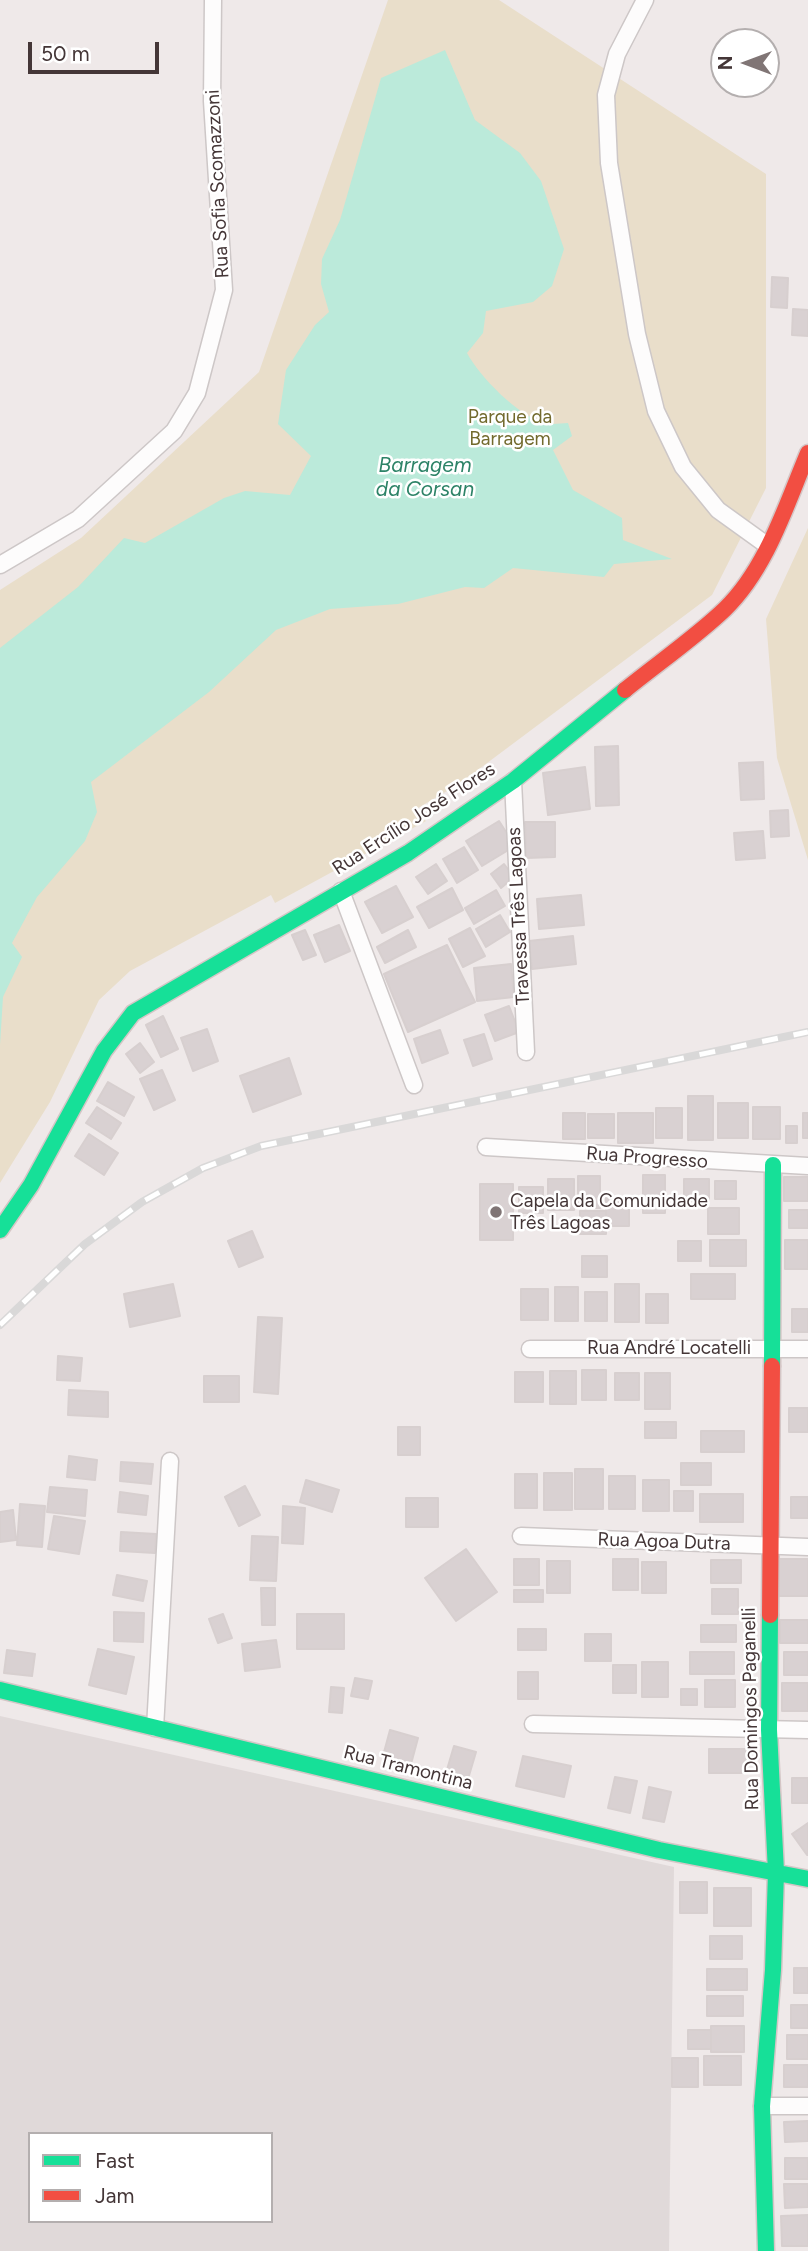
<!DOCTYPE html>
<html>
<head>
<meta charset="utf-8">
<style>
	body { margin:0 }
	#map { position:relative; width:808px; height:2251px; overflow:hidden; background:#efe9e9; font-family:Figtree,sans-serif }
	canvas { display:block }
	.legend { position:absolute; left:28px; top:2132px; width:245px; height:91px; box-sizing:border-box; background:#fff; border:2px solid #b4afaf; margin:0; padding:9px 12px; list-style:none; font-size:21px; color:#443637 }
	.legend li { display:flex; align-items:center; gap:14px; height:35px }
	.legend b { width:35px; border:2px solid #b4afaf }
	.north { position:absolute; left:710px; top:28px; width:70px; height:70px; box-sizing:border-box; background:#fff; border:2px solid #b4afaf; border-radius:50%; rotate:270deg; font-size:19px; font-weight:700; line-height:28px; text-align:center; color:#443637 }
	.north::after { content:''; display:block; margin:auto; width:24px; height:32px; background:#807575; clip-path:polygon(50% 0,100% 100%,50% 72%,0 100%) }
	.scale { position:absolute; left:28px; top:42px; width:131px; height:32px; box-sizing:border-box; border:4px solid #443637; border-top:0; padding-left:9px; font-size:21px; line-height:24px; white-space:nowrap; color:#443637; -webkit-text-stroke:5px #fff; paint-order:stroke }
</style>
</head>
<body>
<div id="map">
<canvas width="808" height="2251"></canvas>
<ul class="legend">
<li><b style="height:9px;background:#16e098"></b>Fast</li>
<li><b style="height:9px;background:#f24e42"></b>Jam</li>
</ul>
<div class="north">N</div>
<div class="scale">50 m</div>
</div>
<script>
const ctx = document.querySelector('canvas').getContext('2d');
ctx.lineJoin = 'round';
function fillPath(path, color) { ctx.fillStyle = color; ctx.fill(path, 'evenodd'); }
function trace(path, color, width, dash) { ctx.strokeStyle = color; ctx.lineWidth = width; ctx.lineCap = dash ? 'butt' : 'round'; ctx.setLineDash(dash || []); ctx.stroke(path); }
function write(font, color, halo, rows, align = 'center') {
  ctx.font = font + ' Figtree,sans-serif'; ctx.lineWidth = 5; ctx.setLineDash([]); ctx.textBaseline = 'middle'; ctx.strokeStyle = halo; ctx.fillStyle = color; for (const [text, x, y, turn = 0] of rows) {
    ctx.save(); ctx.translate(x, y); ctx.rotate((+turn || 0) * Math.PI / 180); ctx.textAlign = isNaN(turn) ? turn : align; if (halo) ctx.strokeText(text, 0, 0); ctx.fillText(text, 0, 0); ctx.restore();
  }
}
fillPath(new Path2D(`
	M0 1716 674 1867 669 2251H0ZM30 2134H271V2221H30Z`), '#e0d9d9');
fillPath(new Path2D(`
	M388 0H499L766 174V488L712 595 459 784 413 811 426 821 275 903 271 895 130 971 99 1000 50 1102 0 1183V590L81 538 259 372Z
	M808 528V860L777 758 766 619Z`), '#e9deca');
fillPath(new Path2D(`
	M445 50 475 120 520 153 541 181 564 249 552 286 533 302 486 311 483 333 467 353C479 376 519 417 545 423 552 425 561 423 568 423L572 436 553 450 573 490 622 518 623 540 672 559 614 564 604 577 513 568 484 588 465 587 398 604 330 609 276 630 209 692 91 782 97 812 85 841 37 897 12 943 22 957 3 997 0 1045V648L78 587 124 538 145 543 224 498 245 491 290 495 311 456 278 424 286 370 315 325 329 312 321 284 322 259 340 220 381 78Z`), '#bbeada');
const building = new Path2D(`
	M772 277 788 278 787 308 771 307Z
	M793 309 808 310V336L792 335Z
	M618 746 619 805 596 806 595 747Z
	M763 762 764 799 741 800 739 763Z
	M585 767 590 809 548 815 543 773Z
	M788 810 789 836 771 837 770 811Z
	M499 821 515 846 482 866 466 841Z
	M525 822H555V857L526 858Z
	M763 831 765 858 736 860 734 833Z
	M464 847 478 870 457 883 443 859Z
	M436 864 447 881 428 894 416 877Z
	M504 864 514 877 501 888 491 874Z
	M396 886 413 917 382 933 365 902Z
	M452 888 463 910 429 928 417 907Z
	M496 890 505 906 474 924 465 908Z
	M581 895 584 925 539 929 537 899Z
	M500 915 510 932 486 947 476 929Z
	M339 925 350 951 325 962 314 935Z
	M470 928 485 956 463 967 449 939Z
	M305 930 316 955 303 960 292 935Z
	M408 930 416 947 385 963 377 947Z
	M573 936 576 964 532 969 529 941Z
	M447 945 475 1002 408 1032 384 974Z
	M511 964 514 997 477 1001 474 968Z
	M509 1006 519 1032 495 1041 485 1015Z
	M163 1016 178 1049 161 1057 146 1025Z
	M207 1029 218 1061 193 1071 181 1038Z
	M440 1030 448 1053 422 1063 414 1039Z
	M484 1034 492 1059 473 1066 464 1040Z
	M140 1043 154 1062 140 1073 126 1054Z
	M289 1058 301 1094 253 1112 240 1076Z
	M162 1070 175 1100 154 1110 140 1079Z
	M108 1082 134 1097 124 1116 97 1101Z
	M688 1096H713V1140H688Z
	M718 1103H748V1138H718Z
	M97 1107 121 1123 111 1139 86 1123Z
	M753 1107H780V1139H753Z
	M656 1108H682V1138H656Z
	M563 1113H585V1139H563Z
	M618 1113H653V1143H618Z
	M803 1113H808V1138H803Z
	M588 1114H614V1138H588Z
	M786 1126H797V1143H786Z
	M89 1134 118 1153 104 1175 75 1156Z
	M643 1175H665V1213H643Z
	M578 1176H600V1208H578Z
	M784 1177H808V1201H784Z
	M548 1179H574V1210H548Z
	M684 1179H709V1201H684Z
	M715 1181H736V1199H715Z
	M480 1184H513V1240H480Z
	M519 1187H543V1213H519Z
	M606 1197H629V1226H606Z
	M708 1208H739V1234H708Z
	M789 1210H808V1228H789Z
	M580 1211H606V1234H580Z
	M252 1231 263 1257 239 1267 228 1241Z
	M710 1240H746V1266H710Z
	M785 1240H808V1269H785Z
	M678 1241H701V1261H678Z
	M582 1256H607V1277H582Z
	M691 1274H735V1299H691Z
	M173 1284 180 1316 130 1327 124 1294Z
	M615 1284H639V1322H615Z
	M555 1287H578V1321H555Z
	M521 1289H548V1320H521Z
	M585 1292H607V1321H585Z
	M646 1294H668V1323H646Z
	M792 1309H808V1332H792Z
	M258 1317 282 1318 278 1394 254 1392Z
	M58 1356 82 1358 80 1381 57 1380Z
	M582 1370H606V1400H582Z
	M550 1371H576V1404H550Z
	M515 1372H543V1402H515Z
	M615 1373H639V1400H615Z
	M645 1373H670V1409H645Z
	M204 1376H239V1402H204Z
	M69 1390 108 1392V1417L68 1415Z
	M789 1408H808V1432H789Z
	M645 1422H676V1438H645Z
	M398 1427H420V1455H398Z
	M701 1431H744V1452H701Z
	M69 1456 97 1460 95 1480 67 1477Z
	M121 1462 153 1464 151 1484 120 1481Z
	M681 1463H711V1485H681Z
	M575 1469H603V1509H575Z
	M544 1473H572V1510H544Z
	M515 1474H537V1508H515Z
	M609 1476H635V1509H609Z
	M306 1480 339 1490 332 1512 300 1502Z
	M643 1480H669V1511H643Z
	M245 1486 260 1515 239 1526 225 1497Z
	M50 1487 87 1490 85 1516 47 1512Z
	M674 1491H693V1511H674Z
	M120 1492 148 1496 146 1515 118 1512Z
	M700 1494H743V1522H700Z
	M791 1497H808V1518H791Z
	M406 1498H438V1527H406Z
	M20 1504 45 1506 42 1547 17 1545Z
	M283 1506 305 1508 303 1544 282 1543Z
	M13 1510 16 1540 0 1542V1512Z
	M54 1516 85 1521 79 1554 48 1549Z
	M121 1532 156 1534 155 1553 120 1551Z
	M252 1536 278 1537 276 1581 250 1580Z
	M466 1549 497 1592 456 1621 425 1578Z
	M514 1559H539V1585H514Z
	M613 1559H638V1590H613Z
	M779 1559H808V1596H779Z
	M711 1560H741V1583H711Z
	M547 1561H570V1593H547Z
	M642 1562H666V1593H642Z
	M117 1575 147 1581 143 1601 113 1595Z
	M261 1588H275V1625H262Z
	M712 1589H738V1614H712Z
	M514 1590H543V1602H514Z
	M114 1612 144 1613 143 1642 114 1641Z
	M223 1614 232 1638 218 1643 209 1619Z
	M297 1614H344V1649H297Z
	M780 1620H808V1643H780Z
	M701 1625H736V1642H701Z
	M518 1629H546V1650H518Z
	M585 1634H611V1661H585Z
	M276 1640 280 1667 245 1671 242 1644Z
	M98 1649 134 1657 126 1694 89 1685Z
	M7 1650 35 1654 32 1676 4 1673Z
	M690 1652H734V1674H690Z
	M784 1652H808V1675H784Z
	M642 1662H668V1697H642Z
	M613 1665H636V1693H613Z
	M518 1672H538V1699H518Z
	M355 1678 372 1681 368 1699 351 1696Z
	M705 1680H735V1707H705Z
	M782 1683H808V1711H782Z
	M331 1687 344 1688 342 1713 329 1712Z
	M681 1689H697V1705H681Z
	M390 1730 418 1738 411 1764 383 1756Z
	M454 1746 476 1752 468 1779 446 1773Z
	M709 1749H747V1773H709Z
	M523 1756 571 1766 564 1797 516 1786Z
	M615 1777 637 1781 630 1813 608 1808Z
	M792 1778H808V1803H792Z
	M649 1787 671 1792 664 1822 643 1818Z
	M808 1823V1855H807L792 1834Z
	M680 1882H707V1913H680Z
	M714 1888H751V1926H714Z
	M710 1936H742V1959H710Z
	M794 1968H808V1993H794Z
	M707 1969H747V1990H707Z
	M707 1996H743V2016H707Z
	M791 2005H808V2028H791Z
	M711 2026H744V2052H711Z
	M688 2030H711V2049H688Z
	M787 2035H808V2059H787Z
	M704 2056H741V2085H704Z
	M672 2058H698V2087H672Z
	M784 2065H808V2087H784Z
	M808 2121V2141L785 2142 784 2122Z
	M785 2158H808V2179H785Z
	M784 2184H808V2207L785 2208Z
	M808 2215V2246H782L781 2216Z`);
fillPath(building, '#d9d1d2');
trace(building, '#d7cfcf', 2);
const street = new Path2D(`
	M645 0 617 54 606 95 609 163 637 334 656 411 683 467 718 510 768 546
	M0 565 78 519 174 431 197 393 224 290 212 101 213 0
	M513 781 526 1052
	M341 891 414 1085
	M486 1147 808 1166
	M530 1349H808
	M521 1536 808 1547
	M533 1724 808 1730
	M155 1728 170 1461
	M762 2106H808`);
const fast = new Path2D(`
	M0 1230 31 1185 104 1051 133 1013 408 853 513 781 625 690
	M772 1366 773 1165
	M0 1690 659 1850 808 1879
	M766 2251 762 2106 773 1970 776 1872 769 1730 770 1615`);
const jam = new Path2D(`
	M625 690C657 664 697 636 725 609 767 568 786 505 808 453
	M770 1615 772 1366`);
trace(street, '#cdc7c7', 19);
trace(fast, '#d4c6c6', 19);
trace(jam, '#d4c6c6', 19);
trace(street, '#fdfcfc', 16);
trace(fast, '#16e098', 16);
trace(jam, '#f24e42', 16);
const rail = new Path2D(`
	M0 1325 85 1244 142 1202 203 1168 261 1146 808 1032`);
trace(rail, '#d9d8d8', 8);
trace(rail, '#fff', 5, [16]);
for (const [x, y, r, color] of [
	[496,1212,7,"#807575"]
]) { const dot = new Path2D(); dot.arc(x, y, r, 0, 2 * Math.PI); ctx.fillStyle = color; ctx.fill(dot); trace(dot, '#fff', 2.5); }
write('19px', '#443637', '#fff', [
	["Rua Sofia Scomazzoni",218,184,-93],
	["Rua Ercílio José Flores",414,819,-33],
	["Travessa Três Lagoas",519,916,-93],
	["Rua Progresso",647,1158,4],
	["Rua André Locatelli",669,1348],
	["Rua Agoa Dutra",664,1542,2],
	["Rua Domingos Paganelli",751,1709,-91],
	["Rua Tramontina",408,1768,14]
]);
write('19px', '#726a2d', '#fff', [
	["Parque da",510,417],
	["Barragem",510,439]
]);
write('19px', '#443637', '#fff', [
	["Capela da Comunidade",510,1201],
	["Três Lagoas",510,1223]
], 'left');
write('italic 21px', '#2d8367', '#fff', [
	["Barragem",425,466],
	["da Corsan",425,490]
]);
</script>
</body>
</html>
